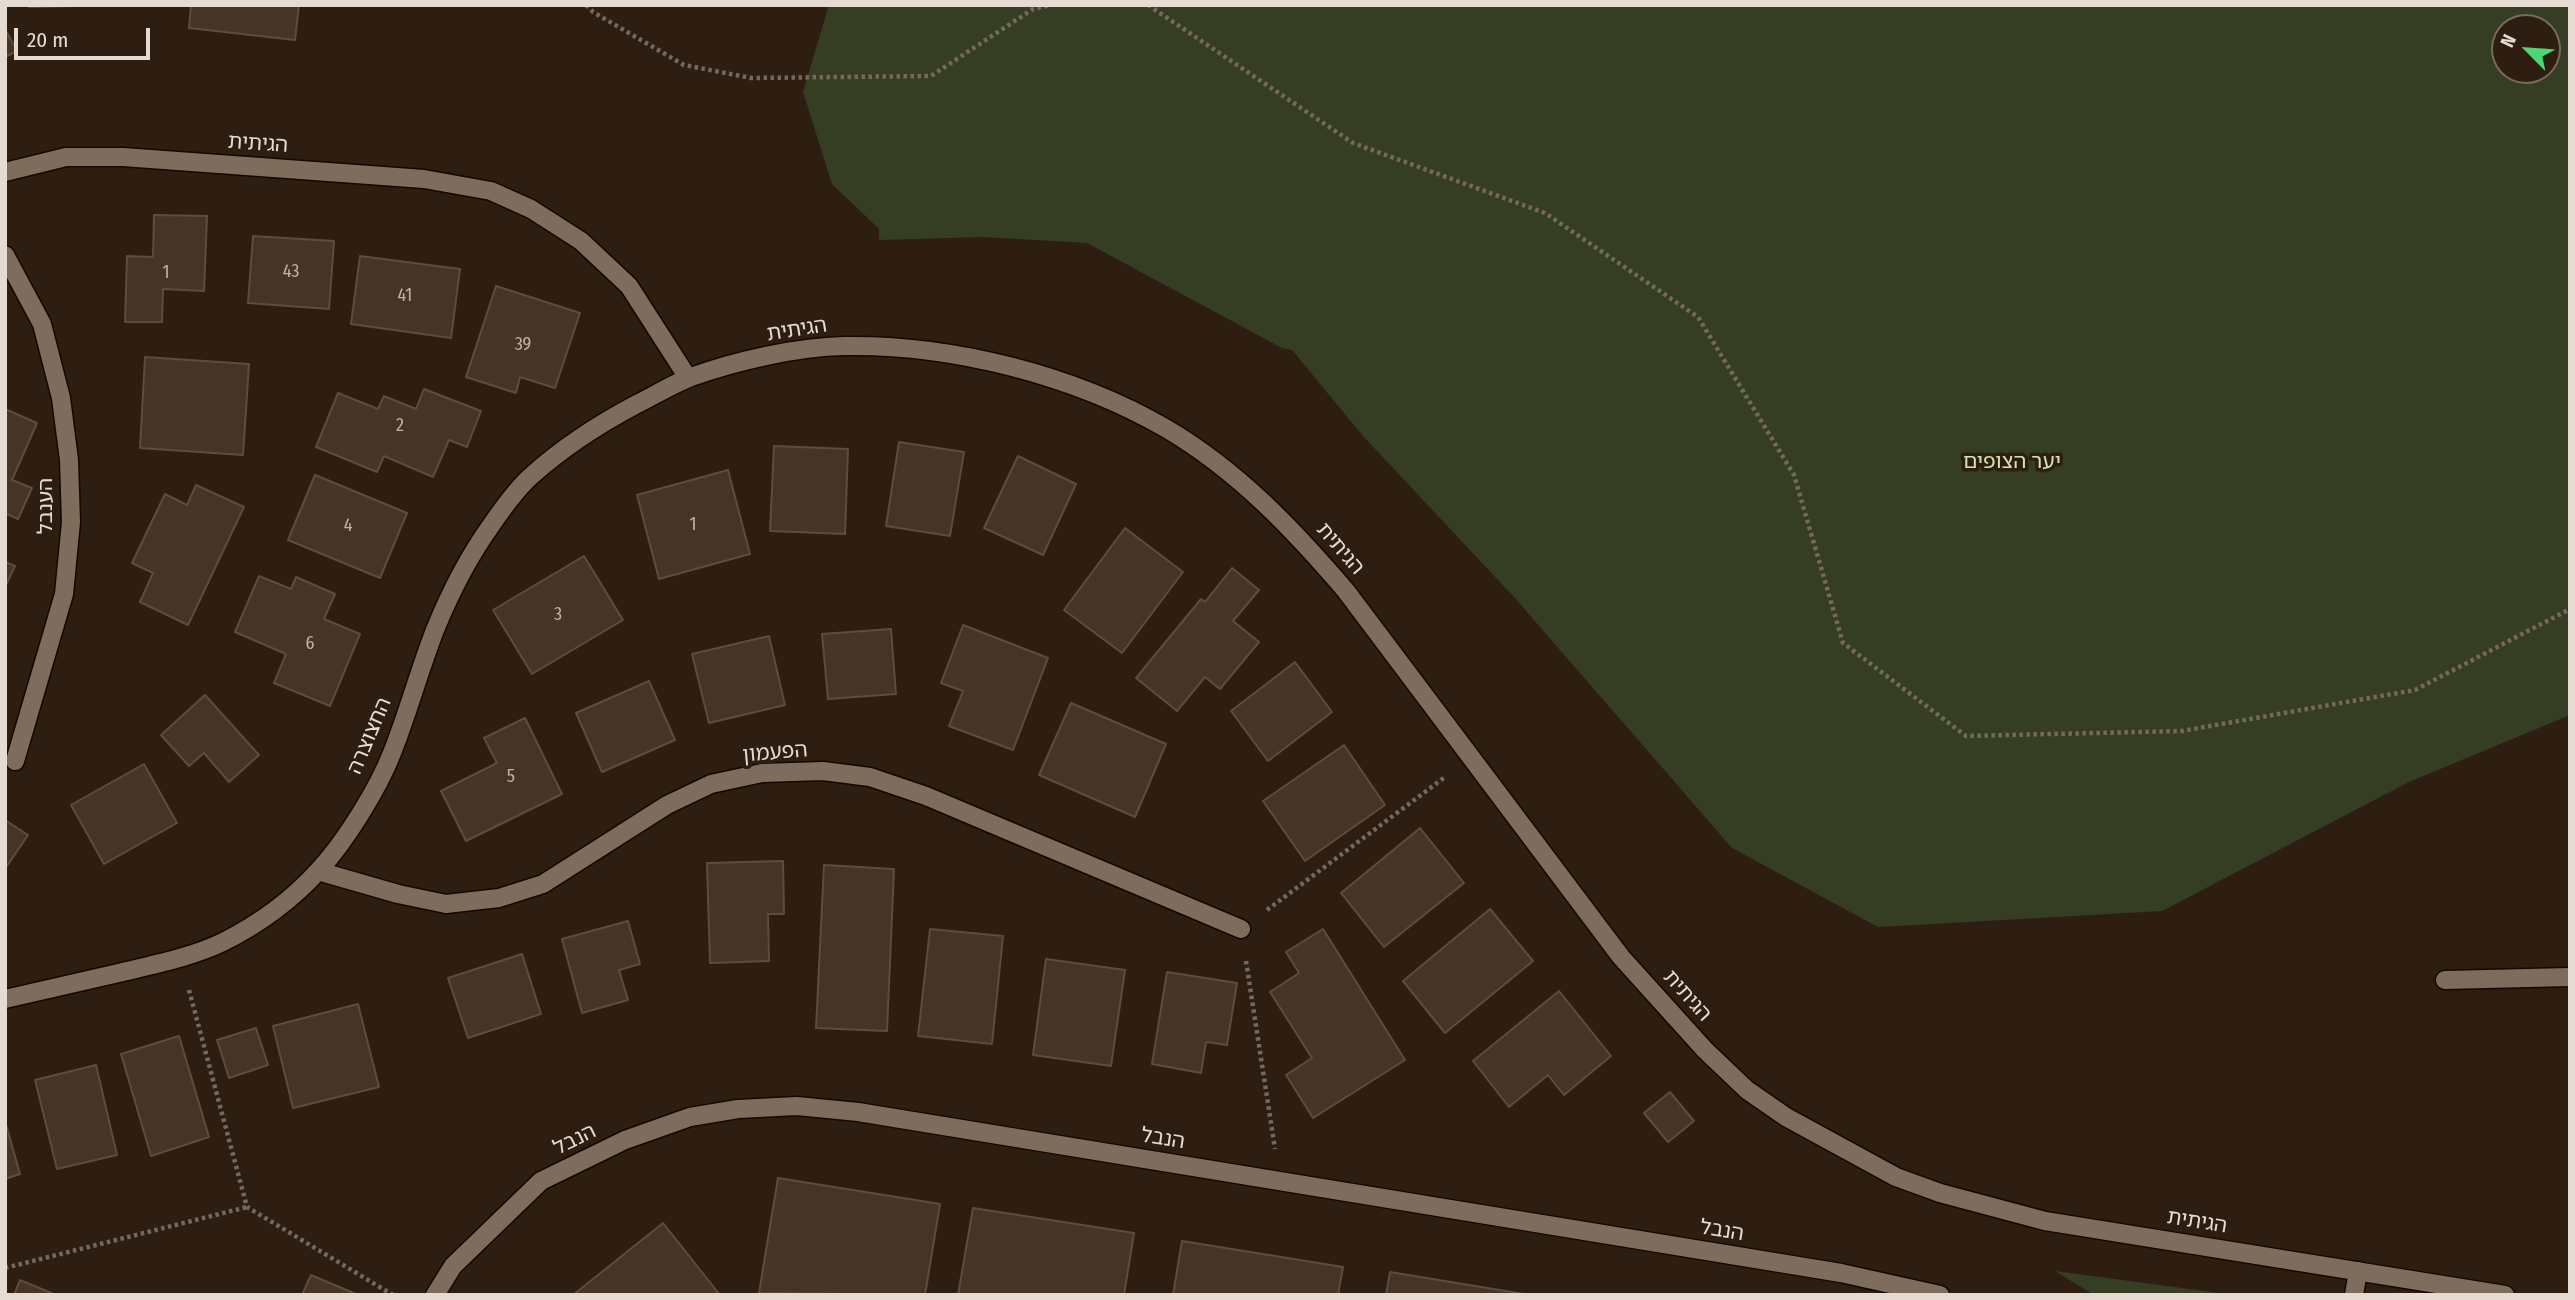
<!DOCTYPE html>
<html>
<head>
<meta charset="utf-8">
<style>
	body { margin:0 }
	#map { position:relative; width:2575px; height:1300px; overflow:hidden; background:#2e1e11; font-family:"Fira Sans Condensed",sans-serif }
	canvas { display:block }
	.frame { position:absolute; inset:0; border:7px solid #e6dbd3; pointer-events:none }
	.north { position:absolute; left:2491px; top:14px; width:70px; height:70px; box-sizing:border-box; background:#2e1e11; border:2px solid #786a5f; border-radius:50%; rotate:295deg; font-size:19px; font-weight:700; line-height:28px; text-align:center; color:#e6dbd3 }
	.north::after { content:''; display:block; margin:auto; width:24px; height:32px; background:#4cd676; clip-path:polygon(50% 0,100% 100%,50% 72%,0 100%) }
	.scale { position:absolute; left:14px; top:28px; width:136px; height:32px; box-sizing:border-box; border:4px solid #e6dbd3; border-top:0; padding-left:9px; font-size:21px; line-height:24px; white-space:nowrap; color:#e6dbd3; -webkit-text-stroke:5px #2e1e11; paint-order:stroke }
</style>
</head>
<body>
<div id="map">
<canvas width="2575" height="1300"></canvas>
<div class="frame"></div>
<div class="north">N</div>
<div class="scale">20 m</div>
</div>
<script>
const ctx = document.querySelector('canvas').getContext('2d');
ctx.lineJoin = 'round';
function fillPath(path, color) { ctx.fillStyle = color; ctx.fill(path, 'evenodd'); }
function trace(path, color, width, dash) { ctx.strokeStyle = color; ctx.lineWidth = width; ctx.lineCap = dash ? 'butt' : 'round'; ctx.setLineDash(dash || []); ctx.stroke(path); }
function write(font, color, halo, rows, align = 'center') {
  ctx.font = font + ' "Fira Sans Condensed","Noto Sans Hebrew",sans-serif'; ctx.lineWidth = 7; ctx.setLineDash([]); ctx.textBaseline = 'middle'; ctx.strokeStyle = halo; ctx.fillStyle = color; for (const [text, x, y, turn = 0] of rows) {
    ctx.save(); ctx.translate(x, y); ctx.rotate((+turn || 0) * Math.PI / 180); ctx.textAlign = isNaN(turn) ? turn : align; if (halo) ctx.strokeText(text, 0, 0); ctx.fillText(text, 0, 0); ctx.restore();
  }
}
fillPath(new Path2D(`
	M829 5H2570V715L2409 782 2162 911 1878 927 1732 848 1514 597 1363 436 1292 350 1282 348 1087 243 984 237 879 240V229L832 184 803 92ZM2505 28H2547V70H2505Z
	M2055 1271 2234 1295H2094Z`), '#353e23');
const building = new Path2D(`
	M29 5H123L29 7Z
	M191 5H299L295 40 189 28Z
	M5 29 17 51 5 57Z
	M154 215 207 216 204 291 163 289 162 322H125L127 256 153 257Z
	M253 236 334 241 329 309 248 303Z
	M360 256 460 269 451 338 351 324Z
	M496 286 580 313 555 388 520 377 516 393 466 377Z
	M145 357 249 364 243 455 140 448Z
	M424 389 481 411 467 447 449 440 433 477 384 456 377 472 316 447 338 393 378 409 384 396 416 409Z
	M5 409 37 423 12 480 32 488 18 519 5 513Z
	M899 442 964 452 950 536 886 526Z
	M774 446 848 449 845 534 770 531Z
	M1018 456 1076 484 1043 555 984 528Z
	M728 470 750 554 659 579 637 495Z
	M315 475 407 513 380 578 288 540Z
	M196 485 244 507 188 625 140 602 153 573 132 563 165 494 187 505Z
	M1125 528 1183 572 1122 653 1064 610Z
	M584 556 623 620 532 674 493 610Z
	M5 562 15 566 5 587Z
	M1232 568 1259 590 1233 621 1259 642 1220 689 1205 677 1177 711 1136 678 1201 599 1205 602Z
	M259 576 291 589 296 577 335 594 324 619 360 634 330 706 274 683 286 654 235 632Z
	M963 625 1048 658 1013 750 949 726 963 691 941 683Z
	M891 629 896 694 828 699 822 634Z
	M769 636 785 705 709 723 692 654Z
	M1295 662 1332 712 1268 761 1231 711Z
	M649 681 675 740 602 772 576 713Z
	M205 695 259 755 229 782 204 753 189 766 161 735Z
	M1071 703 1166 744 1135 817 1039 775Z
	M525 718 562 794 466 841 441 791 497 763 484 738Z
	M1344 745 1385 805 1305 861 1263 801Z
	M144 764 177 823 104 864 71 805Z
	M5 820 28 835 5 869Z
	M1420 828 1464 883 1384 947 1341 893Z
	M783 861 784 914H768L769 961 710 963 707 863Z
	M824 865 894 869 887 1031 816 1028Z
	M1490 909 1533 961 1445 1033 1403 981Z
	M628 921 640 964 619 970 628 1000 582 1013 562 939Z
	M930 929 1003 936 992 1044 918 1036Z
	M1323 929 1405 1060 1313 1118 1286 1075 1312 1058 1270 992 1299 973 1286 952Z
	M522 954 541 1014 468 1038 448 978Z
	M1046 959 1125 970 1111 1066 1033 1055Z
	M1167 972 1237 983 1227 1045 1206 1042 1201 1073 1152 1064Z
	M1559 991 1611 1056 1564 1095 1548 1075 1509 1107 1473 1061Z
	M358 1004 379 1087 293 1108 273 1026Z
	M256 1028 268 1065 229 1078 217 1040Z
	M179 1036 209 1137 151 1156 121 1054Z
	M96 1065 117 1155 57 1169 35 1080Z
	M1670 1092 1694 1121 1668 1142 1644 1113Z
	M5 1121 20 1174 5 1179Z
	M778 1178 940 1204 925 1295 759 1293Z
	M973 1208 1134 1233 1124 1295H958Z
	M663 1223 720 1295H573Z
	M1182 1241 1343 1267 1338 1295H1173Z
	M1390 1272 1530 1295H1386Z
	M311 1275 358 1295H302Z
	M20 1280 56 1295H14Z`);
fillPath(building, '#463527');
trace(building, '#5e4c3e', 2);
const street = new Path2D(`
	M5 172 66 157H123L424 179 491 191 531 209 581 241 629 286 688 378
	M5 255 42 324 61 398 69 460 71 522 64 594 15 761
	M318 871 398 894 446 904 499 898 543 884 667 805 711 784 762 773 823 771 870 777 926 796 1241 929
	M2445 980 2570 977
	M435 1295 453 1266 541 1181 625 1140 690 1117 738 1109 797 1106 858 1112 1841 1273 1940 1295
	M2354 1295 2358 1271`);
const secondary = new Path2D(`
	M5 999C45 990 84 981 123 972 156 964 192 957 223 942 259 924 292 900 319 870 345 842 378 789 392 753 408 713 419 671 435 630 450 593 469 556 492 524 503 508 516 490 530 477 562 448 599 424 637 404 655 395 673 384 691 377 736 361 796 347 844 346 951 344 1074 375 1167 429 1238 471 1293 529 1346 591L1621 957 1705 1050 1747 1090 1786 1117 1896 1177 1940 1193 2045 1221 2505 1295`);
trace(street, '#150800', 21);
trace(secondary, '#150800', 21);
trace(new Path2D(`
	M586 5 593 12 684 65 751 78 931 76 1033 9 1051 5
	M1148 5 1353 143 1545 213 1698 317 1794 475 1843 643 1966 736 2182 731 2415 690 2570 609
	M1267 910 1445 777
	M1246 961 1275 1149
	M189 990 247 1207 393 1295
	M5 1268 247 1207`), '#76685d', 4.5, [3.5, 3.5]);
trace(street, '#7e6c5c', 18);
trace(secondary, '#7e6c5c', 18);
write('18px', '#beb2a8', null, [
	["43",291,272],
	["1",166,273],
	["41",405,296],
	["39",523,345],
	["2",400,426],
	["1",693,525],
	["4",348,526],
	["3",558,615],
	["6",310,644],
	["5",511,777]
]);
write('21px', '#e6dbd3', '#2e1e11', [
	["הגיתית",258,144,4],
	["הגיתית",797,330,-9],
	["הענבל",46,506,-90],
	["הגיתית",1340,549,49],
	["החצוצרה",370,736,-67],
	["הפעמון",775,753,-5],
	["הגיתית",1687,996,48],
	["הנבל",1163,1139,9],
	["הנבל",575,1140,-26],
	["הגיתית",2197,1222,9],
	["הנבל",1722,1231,9]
]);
write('21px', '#d0e4ad', '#2e1e11', [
	["יער הצופים",2012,462]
]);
</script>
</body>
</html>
